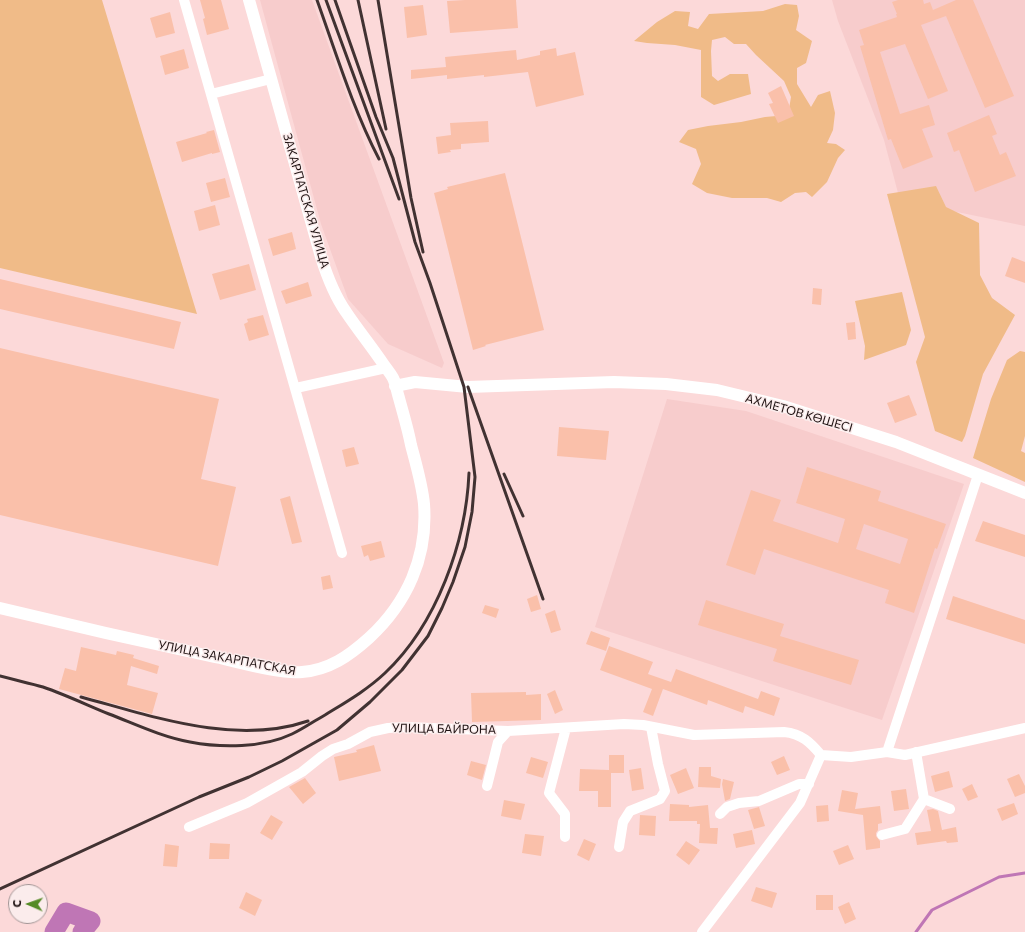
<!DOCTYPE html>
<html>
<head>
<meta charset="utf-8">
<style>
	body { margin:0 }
	#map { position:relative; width:1025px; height:932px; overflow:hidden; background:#fcd9d9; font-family:Commissioner,sans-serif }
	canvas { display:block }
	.north { position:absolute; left:8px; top:884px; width:40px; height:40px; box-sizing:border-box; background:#fbecec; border:1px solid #a39595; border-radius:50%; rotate:272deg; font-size:11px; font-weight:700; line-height:16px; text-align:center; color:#1e1212 }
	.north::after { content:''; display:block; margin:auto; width:14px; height:18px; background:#548b26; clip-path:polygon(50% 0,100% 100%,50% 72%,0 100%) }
</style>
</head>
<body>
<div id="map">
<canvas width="1025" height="932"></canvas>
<div class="north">С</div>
</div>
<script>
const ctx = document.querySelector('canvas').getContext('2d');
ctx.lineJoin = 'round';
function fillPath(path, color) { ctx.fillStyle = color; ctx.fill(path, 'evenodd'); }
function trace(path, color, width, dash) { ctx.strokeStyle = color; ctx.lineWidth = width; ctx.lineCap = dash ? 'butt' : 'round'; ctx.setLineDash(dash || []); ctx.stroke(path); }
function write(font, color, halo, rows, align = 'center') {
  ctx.font = font + ' Commissioner,sans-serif'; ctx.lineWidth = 3; ctx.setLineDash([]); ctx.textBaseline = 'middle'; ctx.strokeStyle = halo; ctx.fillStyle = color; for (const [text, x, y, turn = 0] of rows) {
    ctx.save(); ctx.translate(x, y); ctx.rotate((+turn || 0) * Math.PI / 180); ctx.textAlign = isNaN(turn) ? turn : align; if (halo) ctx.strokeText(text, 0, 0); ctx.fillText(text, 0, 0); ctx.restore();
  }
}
fillPath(new Path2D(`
	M260 0H312L444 363 442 368 388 344 348 299 321 224Z
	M832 0H1025V226L952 211 902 208 884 140 838 21Z
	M667 399 746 411 964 484 882 720 595 627Z`), '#f7cccc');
fillPath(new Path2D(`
	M0 0H102L197 314 0 268Z
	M785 4 797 5 799 16 796 30 812 41 806 63 797 68V84L811 107 818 95 830 91 835 113 833 130 827 143 836 144 845 150 838 158 827 182 812 197 806 192 795 193 781 202 767 198H732L707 193 692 184 701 164 696 149 679 142 688 130 708 126 741 122 765 117 788 115 791 97 784 81 756 55 746 44H734L725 37 712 40 711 51 712 76 718 81 730 74H748L751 94 714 105 701 97V50L675 45 647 43 634 41 657 22 675 11 690 12 688 26 698 29 709 14 763 11Z
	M936 186 946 207 979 223 980 275 992 298 1015 315 983 374 965 436 962 442 935 431 916 362 925 337 887 194Z
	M902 292 911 330 906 345 864 360 865 346 855 301Z
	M1020 351 1025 352V436L1021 451 1025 453V482L973 458 991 399 1007 360Z`), '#f0bb88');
trace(new Path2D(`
	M916 932 932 910 999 877 1025 873`), '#bf76b5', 3);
trace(new Path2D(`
	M54 932 66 912 91 921 82 932`), '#bf76b5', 19);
fillPath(new Path2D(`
	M200 0H221L229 29 207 35 203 19 205 18Z
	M465 0H516L518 28 450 33 447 1Z
	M898 0H923L924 4 930 2 933 10 956 0H973L1014 96 985 108 946 16 921 25 948 91 928 99 905 44 880 52 900 114 929 105 935 125 922 129 933 157 903 169 891 139 888 140 860 46 864 45 859 30 897 17 896 14H897L892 2Z
	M423 5 427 35 407 38 404 7Z
	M170 12 175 33 156 38 150 18Z
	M556 48 557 56 575 52 584 95 536 107 528 72 484 77V75L447 79V75L411 79V70L446 67 445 57 516 50 517 60 540 55V51Z
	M184 49 189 68 165 75 160 56Z
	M781 86 794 116 778 123 769 104 773 103 768 93Z
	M989 115 997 134 992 136 1000 155 1006 152 1016 176 975 192 959 150 954 152 947 133Z
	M488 121 489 142 461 144V149L450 150 451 152 438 154 436 137 451 135 450 123Z
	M214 130 220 152 212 154V153L182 162 176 142 207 133 206 132Z
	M505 173 544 330 485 345 486 346 473 350 434 193 448 189 447 187Z
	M225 178 230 197 211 202 206 183Z
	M215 205 220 225 199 231 194 211Z
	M292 232 296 249 273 256 268 239Z
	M1012 257 1025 262V283L1005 276Z
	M249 264 256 290 220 300 212 274Z
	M0 279 181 322 174 349 0 309Z
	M308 282 312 296 286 304 281 291Z
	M813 288 822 289 821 305 812 304Z
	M263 315 269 335 249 341 244 324 248 322 247 319Z
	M855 322 856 339 848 340 846 323Z
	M0 348 219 399 201 479 236 487 218 566 0 515Z
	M909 395 917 415 895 423 887 403Z
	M559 427 609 431 606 460 557 456Z
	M354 447 359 464 346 467 342 450Z
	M807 467 881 491 878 501 946 524 937 549 935 548 914 613 885 603 889 590 764 549 755 575 726 565 751 490 781 500 773 521 838 543 845 519 796 503ZM864 524 908 539 900 564 856 549Z
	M290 496 302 542 292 544 280 499Z
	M983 521 1025 535V557L975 541Z
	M381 541 385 557 370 561 368 555 364 557 361 546Z
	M330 575 333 588 323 590 321 577Z
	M537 595 541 609 531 612 527 599Z
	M953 596 1025 620V644L946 619Z
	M706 600 784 624 780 636 859 660 851 685 773 661 777 649 698 625Z
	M485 605 499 609 496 618 482 613Z
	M555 610 561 630 551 633 545 614Z
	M591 631 610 638 606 651 586 644Z
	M609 646 653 662 648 674 671 682 676 669 758 699 761 691 780 698 774 716 745 706 743 713 708 700 707 705 663 689 653 716 643 712 652 689 600 670Z
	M81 647 116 655 117 651 134 655 133 658 159 666 157 674 131 666 127 685 158 693 152 714 59 689 65 668 76 671Z
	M555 690 563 710 555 714 547 694Z
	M526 692V695L541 694V720L472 722 471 693Z
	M374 745 381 771 339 781 334 757 357 752 356 750Z
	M609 755H624V773H611V807H598V791H579L580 769 609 770Z
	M784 756 790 770 777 775 771 762Z
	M531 757 548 762 543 778 526 773Z
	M471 761 486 765 482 780 467 775Z
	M699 767H711V776L721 779 720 788 698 787Z
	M641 768 644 789 632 791 629 770Z
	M686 768 694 788 678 794 670 775Z
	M949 771 953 787 935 792 931 776Z
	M1019 774 1025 786V793L1015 797 1007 779Z
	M305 778 316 793 303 804 289 787Z
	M723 779 734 782 730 799 725 801 722 784Z
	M972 784 978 797 968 801 962 789Z
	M906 789 909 809 894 811 891 791Z
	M842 790 858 793 855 809 880 806 882 823 878 824V830L876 833V836L880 841V848L866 850 863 815 838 811Z
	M504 800 525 804 521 820 501 816Z
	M1014 803 1018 814 1002 821 997 809Z
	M670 804 689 805V807L708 805 710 828H718L717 844 699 843 700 824H697V821H669Z
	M828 805 829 821 817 822 816 806Z
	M759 807 765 826 754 829 748 810Z
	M933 809 938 811 942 830 956 827 958 842 947 843 946 841 917 845 915 833 931 831 927 810Z
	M271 815 283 822 272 840 260 833Z
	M640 815 656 816 655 836 639 835Z
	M752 830 755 844 736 848 733 834Z
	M525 834 544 836 541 856 522 853Z
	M584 839 596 844 589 861 577 855Z
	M686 841 700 850 689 865 676 855Z
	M210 843 230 844 229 859H209Z
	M165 844 179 846 177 867 163 866Z
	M848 845 854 859 839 865 833 851Z
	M756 887 777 893 772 908 751 901Z
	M246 892 262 900 255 916 239 908Z
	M816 895H833V910H816Z
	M849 902 856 919 845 924 838 907Z`), '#fac0aa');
trace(new Path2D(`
	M184 0 342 553
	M211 94 271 79
	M296 388 386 368
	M887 752 978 475
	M487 786 498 742 508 731
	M924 799 950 809
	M720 814 727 807 739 803 759 801 799 784H809
	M189 827 247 803 302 772 322 756 333 749 348 744 370 732 388 728 406 727 508 731 624 724 643 725 694 735 784 732C802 734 810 742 821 755L851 757 887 752 905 755 1025 728
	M882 835 905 829 924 799 916 752
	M565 837V814L549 793 566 728
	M619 847 623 822 630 811 660 799 665 791 658 764 651 727
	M702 932 800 803 821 755`), '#fff', 10);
trace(new Path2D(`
	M395 386 415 382 468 387 614 382 666 384 717 390 783 406 896 442 1025 493
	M0 608C70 625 140 641 210 656 236 661 276 674 302 672 329 670 349 656 369 638 407 603 428 557 424 504 422 484 416 464 411 445 408 429 403 413 399 398 397 392 396 384 393 378 391 374 387 369 384 365 372 347 358 330 346 312 334 295 327 276 321 257L249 0`), '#fff', 12);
trace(new Path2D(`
	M317 0C336 53 353 109 379 159
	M326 0 399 199
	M358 0 386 129
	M378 0 411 198 423 252
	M468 387 543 599
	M504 474 523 516
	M0 676C14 680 29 683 43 687 66 695 87 705 109 714 135 724 162 737 190 742 221 748 263 748 292 734 303 729 314 721 325 715 346 702 367 690 385 673 437 624 466 542 469 473
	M81 697C152 716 235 746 308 721
	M0 889 199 797 249 777 282 761 337 730 370 702 402 670 428 636 442 608 453 582 465 547 472 512 475 477 464 387 430 283 415 242 393 158 376 117 335 0`), '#413232', 3);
write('12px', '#1e1212', '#fbecec', [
	["ЗАКАРПАТСКАЯ УЛИЦА",306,201,74],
	["АХМЕТОВ КӨШЕСІ",799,413,16],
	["УЛИЦА ЗАКАРПАТСКАЯ",227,658,11],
	["УЛИЦА БАЙРОНА",444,729,1]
]);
</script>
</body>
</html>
